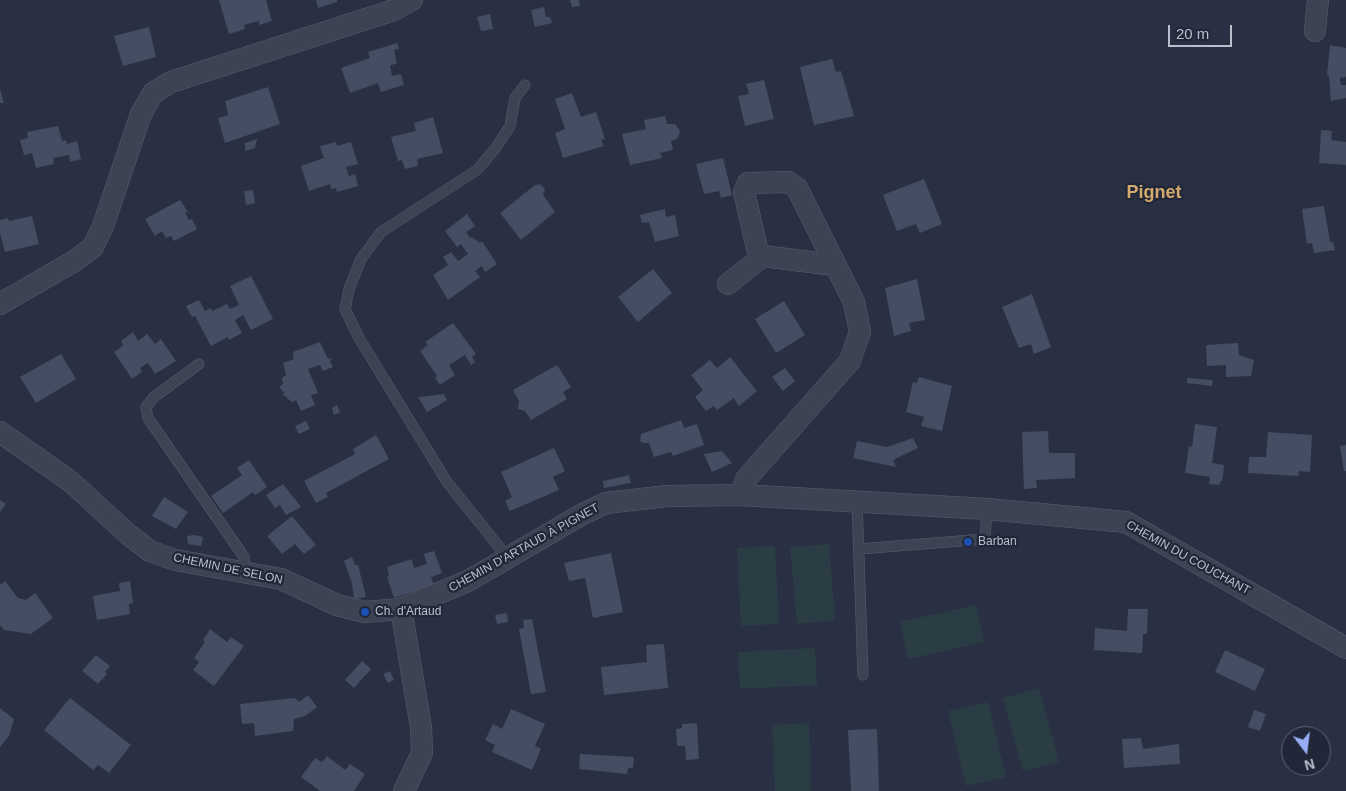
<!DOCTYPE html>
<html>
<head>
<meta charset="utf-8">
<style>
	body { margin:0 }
	#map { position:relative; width:1346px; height:791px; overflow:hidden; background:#293043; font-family:Helvetica,sans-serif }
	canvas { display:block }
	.north { position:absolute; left:1281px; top:726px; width:50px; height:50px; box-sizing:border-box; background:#212738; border:1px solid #5e6473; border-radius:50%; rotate:165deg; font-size:14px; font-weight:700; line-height:20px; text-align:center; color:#babfcc }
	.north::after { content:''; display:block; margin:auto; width:18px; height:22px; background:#97adf5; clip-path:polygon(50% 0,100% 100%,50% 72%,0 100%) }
	.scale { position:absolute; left:1168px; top:25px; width:64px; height:22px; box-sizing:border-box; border:2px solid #babfcc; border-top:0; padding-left:6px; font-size:15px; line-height:18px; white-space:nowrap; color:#babfcc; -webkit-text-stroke:4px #212738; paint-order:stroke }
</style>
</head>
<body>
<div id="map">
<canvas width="1346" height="791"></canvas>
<div class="north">N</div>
<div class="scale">20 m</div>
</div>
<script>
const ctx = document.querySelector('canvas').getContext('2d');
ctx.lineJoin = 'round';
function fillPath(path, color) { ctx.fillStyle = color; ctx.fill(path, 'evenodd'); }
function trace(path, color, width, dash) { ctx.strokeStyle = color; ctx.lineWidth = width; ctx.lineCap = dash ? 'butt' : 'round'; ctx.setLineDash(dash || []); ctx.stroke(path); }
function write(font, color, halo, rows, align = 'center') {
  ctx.font = font + ' Helvetica,sans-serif'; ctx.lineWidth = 4.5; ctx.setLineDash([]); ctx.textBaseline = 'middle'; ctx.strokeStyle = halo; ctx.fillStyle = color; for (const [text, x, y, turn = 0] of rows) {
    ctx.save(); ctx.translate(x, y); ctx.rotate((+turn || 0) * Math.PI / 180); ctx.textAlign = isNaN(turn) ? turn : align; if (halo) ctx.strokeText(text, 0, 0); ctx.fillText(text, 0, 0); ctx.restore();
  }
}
fillPath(new Path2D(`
	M829 544 835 620 797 624 790 547Z
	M775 546 779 624 741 626 737 548Z
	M976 605 984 642 908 659 900 622Z
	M815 648 817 685 740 689 738 652Z
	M1039 688 1059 762 1023 771 1003 698Z
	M988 702 1006 777 966 786 948 711Z
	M809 723 811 791H775L772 725Z`), '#2b3d44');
fillPath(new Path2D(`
	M219 0H266L272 21 259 25V21L244 25 245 29 229 34Z
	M316 0H337V2L318 8Z
	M570 0H579L580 6 572 7Z
	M544 7 546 17H550L552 23 535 27 531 10Z
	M490 14 493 29 481 31 477 17Z
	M149 27 156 57 123 66 114 36Z
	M397 43 399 49 394 50 397 63 390 66 392 76 401 74 404 85 381 92 378 83 350 93 341 68 370 58 368 52Z
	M1330 45 1346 48V77L1340 78 1341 85H1346V98L1331 101 1329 76 1327 75Z
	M832 59 836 72 841 71 854 116 814 125 800 67Z
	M764 80 774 119 745 126 738 96 749 94 746 84Z
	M268 87 280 124 225 143 218 118 228 115 225 101Z
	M0 89 4 103H0Z
	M572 93 581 117 596 112 605 139 601 140 604 146 563 158 555 133 565 129 555 99Z
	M665 116 667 124H675L680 131 678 138 671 141 673 150 660 153 662 158 630 165 622 134 646 129 644 120Z
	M433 117 443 153 417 159 418 166 405 169 402 160 398 161 391 137 416 131 414 123Z
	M58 126 62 141 66 140 67 144 77 141 81 159 70 162 69 155 53 158 54 164 36 168 32 153 24 155 20 140 28 138 27 132Z
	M1321 130 1332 131 1331 140 1346 142V165L1319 163Z
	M257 139 255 148 245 151V143Z
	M336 142 337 146 351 142 358 164 346 167 349 176 355 174 358 186 337 192 336 188 331 189 330 184 309 191 301 166 324 158 320 146Z
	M723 158 732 195 721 198 719 191 704 194 696 164Z
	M924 179 942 224 920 233 916 224 897 231 883 195Z
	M540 184 545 189 543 195 555 212 521 240 500 213 535 185Z
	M253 190 255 203 246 205 244 191Z
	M180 200 188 212 185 213 189 220 192 219 197 229 174 241 171 236 166 238 162 231 155 236 145 219Z
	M1324 206 1330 242H1333L1335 250 1314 253 1312 243 1307 244 1302 209Z
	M665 209 666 217 675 215 679 236 655 242 649 222 642 223 640 215Z
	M467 214 475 226 466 232 470 238 472 237 480 243 482 241 497 264 485 272 482 266 475 271 480 277 448 300 433 275 448 265 443 257 451 252 458 261 468 254 461 244 457 247 445 231Z
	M32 216 39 244 5 252 0 233V220L8 218 9 221Z
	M653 269 672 293 638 322 618 297Z
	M251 276 273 319 251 330 243 315 235 320 242 333 229 340 228 337 211 346 195 316 192 317 186 306 199 300 205 311 211 308 212 311 227 304 230 309 239 305 230 286Z
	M917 279 925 320 909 323 911 331 894 336 885 288Z
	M1032 294 1051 347 1034 354 1031 344 1019 348 1002 307Z
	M784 301 805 335 776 353 755 319Z
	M453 323 476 354 472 357 475 362 471 365 465 355 449 365 455 375 440 385 435 378 437 376 420 351 428 345 425 342Z
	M133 332 138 341 147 334 155 344 161 339 176 361 155 374 148 363 140 368 142 372 132 379 114 352 123 346 121 341Z
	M320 342 328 359 332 358 330 362 333 367 323 371 320 365 308 369 318 393 311 395 315 405 301 411 296 400 292 402 282 394 285 393 279 387 283 384 282 378 286 375 283 363 294 359 293 352Z
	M1238 343 1239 355 1254 360 1251 376 1226 377V365L1207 366 1206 345Z
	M61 354 76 379 36 403 20 377Z
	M730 357 757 391 739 406 734 398 717 410 714 406 706 411 695 397 703 390 691 375 710 360 717 368Z
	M557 365 571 387 563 392 567 399 531 420 525 411 518 409 519 401 513 390Z
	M785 368 795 381 783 391 772 377Z
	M919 377 952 386 942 431 921 426 924 417 906 412 913 382 917 383Z
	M1187 378 1213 380 1212 386 1187 383Z
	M444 394 447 400 427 412 418 397Z
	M337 405 340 412 334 415 332 408Z
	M681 420 684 428 697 424 704 445 673 456 671 452 654 457 649 443H643L640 441 641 434Z
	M306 421 310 429 299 434 295 426Z
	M1195 424 1217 427 1212 463 1224 465 1223 477 1219 485 1209 484 1210 477 1185 473 1189 446 1192 447Z
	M1048 431 1049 453H1075V478L1036 480 1037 488 1024 489 1022 432Z
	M1268 432 1312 435 1310 472 1299 471 1298 476 1248 473 1249 457H1266Z
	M376 435 389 459 326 493 328 497 316 503 304 481 355 454 353 449Z
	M913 438 918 448 893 460 896 467 853 458 857 441 887 447Z
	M1346 445V471H1344L1340 446Z
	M554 448 565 471 553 477 559 490 510 511 505 501 512 497 501 472Z
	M722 451 732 463 712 472 704 454Z
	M249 460 267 487 255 495 253 492 223 513 211 496 242 475 237 468Z
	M629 475 631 483 604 488 603 481Z
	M283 484 301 507 286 515 280 505 275 508 266 495Z
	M164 497 188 512 176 529 152 516Z
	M0 500 6 504 0 512Z
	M292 516 316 545 304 554 295 544 282 554 267 536Z
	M195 535 203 537 201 546 188 544 187 536Z
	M434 551 442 573 431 577 434 585 394 598 387 577 389 576 387 567 412 559 414 568 427 564 424 554Z
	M611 553 623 612 593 618 585 578 569 581 564 563Z
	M352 557 355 565H358L366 597 354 599 352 583 344 561Z
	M5 581 18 598 26 600 35 593 53 618 31 634 4 630 0 625V585Z
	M130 581 133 603 129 604 130 614 97 620 93 596 120 591 119 583Z
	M1128 609H1148L1147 634H1143L1142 653 1094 650 1095 628 1127 631Z
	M507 613 508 622 497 624 495 615Z
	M532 619 546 692 531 694 519 629 524 628 523 620Z
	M210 629 227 642 231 637 244 646 214 686 193 670 199 662 194 658 205 642 203 640Z
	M664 644 668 688 604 695 601 667 647 662 646 645Z
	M1225 650 1265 669 1255 691 1215 672Z
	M96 655 110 666 105 672 107 674 98 684 82 671Z
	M362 661 371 669 354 688 345 680Z
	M390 671 394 680 388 683 383 674Z
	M308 695 317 707 305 716 294 719 293 731 255 736 254 723 242 724 240 704 295 698 299 702Z
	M70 698 131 745 109 773 98 765 93 770 44 730Z
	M0 708 14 719 9 736 0 747Z
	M511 709 545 724 535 746 541 749 532 770 492 752 495 745 485 740 493 724 502 729Z
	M1254 710 1266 714 1260 731 1248 727Z
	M697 723 699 759 686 760 685 746H677L676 729 682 728V724Z
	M877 729 879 791H851L848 730Z
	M1141 738 1143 749 1179 744 1180 764 1124 768 1122 739Z
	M580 754 634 757 633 768H628L627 774 579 769Z
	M327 756 345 770 350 764 365 774 354 791H320L301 777 315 758 322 762Z`), '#454d63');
const lane = new Path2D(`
	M199 364 154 397 146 407 148 418 244 557 246 572
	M857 501 863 675
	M859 549 985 539 987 509
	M508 558 447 482 359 338 345 309 349 289 361 259 381 232 477 170 495 149 510 126 515 98 525 85`);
const street = new Path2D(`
	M1315 31 1318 0
	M728 284 763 256
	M0 304 76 260 93 247 103 226 141 114 153 93 171 82 394 10 412 0
	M0 432 70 481 129 535 150 551 175 560 281 579 337 605 365 612 401 609 468 581 581 515 606 503 667 496 741 495 987 509 1126 522 1346 648
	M741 495 746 479 850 361 860 332 854 302 797 188 789 182 748 183 744 192 757 248 763 256 834 265
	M401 609 421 727 422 753 404 791`);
trace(lane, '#585e6d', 11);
trace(street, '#585e6d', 22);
trace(lane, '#3d4353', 10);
trace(street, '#3d4353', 21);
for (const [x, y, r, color] of [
	[968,542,5,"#1a4fb4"],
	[365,612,5,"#1a4fb4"]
]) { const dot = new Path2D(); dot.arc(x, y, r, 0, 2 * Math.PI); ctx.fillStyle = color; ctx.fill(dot); trace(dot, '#212738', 2); }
write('12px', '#babfcc', '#212738', [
	["Barban",978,542],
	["Ch. d'Artaud",375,612]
], 'left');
write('12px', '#babfcc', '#212738', [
	["CHEMIN D'ARTAUD À PIGNET",524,548,-29],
	["CHEMIN DU COUCHANT",1188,558,29],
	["CHEMIN DE SELON",228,569,12]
]);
write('bold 18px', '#d3a96e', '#212738', [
	["Pignet",1154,193]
]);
</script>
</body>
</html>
